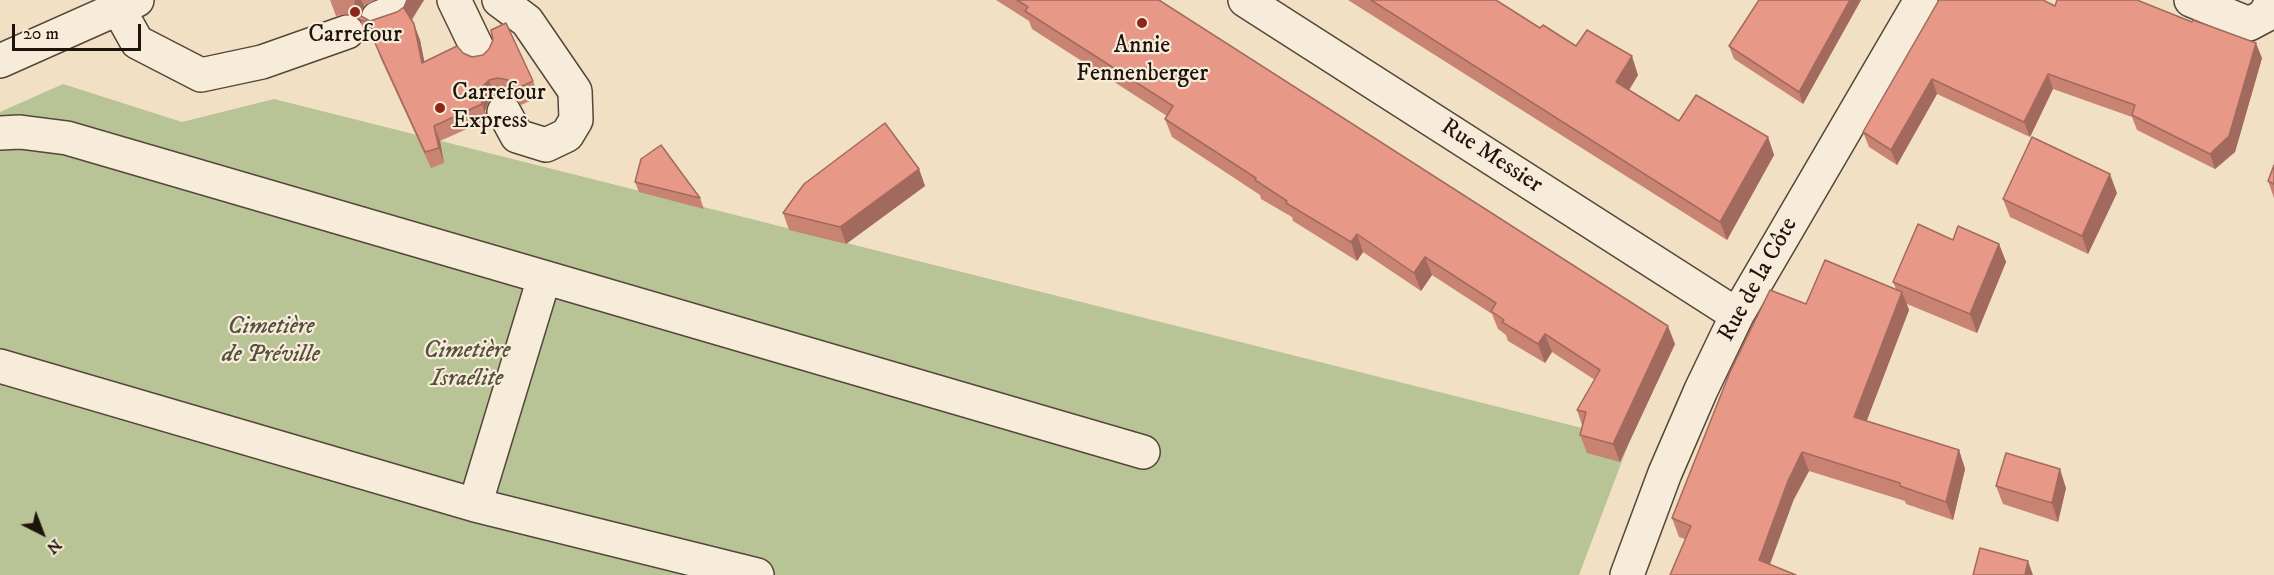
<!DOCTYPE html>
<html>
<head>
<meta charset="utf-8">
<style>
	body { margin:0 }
	#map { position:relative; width:2274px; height:575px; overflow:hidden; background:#f2e0c4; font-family:"IM FELL DW Pica",serif }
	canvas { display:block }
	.north { position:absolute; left:12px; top:503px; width:60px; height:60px; -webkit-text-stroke:4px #f7ebd9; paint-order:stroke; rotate:138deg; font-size:16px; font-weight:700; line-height:24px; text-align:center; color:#1e140c }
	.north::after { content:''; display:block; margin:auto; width:21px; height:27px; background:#1e140c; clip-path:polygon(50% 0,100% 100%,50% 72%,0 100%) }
	.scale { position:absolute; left:12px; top:24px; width:129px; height:27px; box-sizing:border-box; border:3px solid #1e140c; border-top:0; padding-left:8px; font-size:18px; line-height:21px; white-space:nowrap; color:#1e140c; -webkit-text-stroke:4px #f7ebd9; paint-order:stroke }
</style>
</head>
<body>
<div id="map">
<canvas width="2274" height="575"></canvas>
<div class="north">N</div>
<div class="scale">20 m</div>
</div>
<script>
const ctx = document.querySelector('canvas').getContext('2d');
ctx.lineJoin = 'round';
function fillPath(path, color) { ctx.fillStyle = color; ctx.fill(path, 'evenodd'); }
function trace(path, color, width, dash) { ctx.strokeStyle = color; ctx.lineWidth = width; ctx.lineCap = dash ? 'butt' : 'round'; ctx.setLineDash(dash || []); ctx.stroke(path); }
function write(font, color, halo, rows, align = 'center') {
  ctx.font = font + ' "IM FELL DW Pica",serif'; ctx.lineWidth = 4.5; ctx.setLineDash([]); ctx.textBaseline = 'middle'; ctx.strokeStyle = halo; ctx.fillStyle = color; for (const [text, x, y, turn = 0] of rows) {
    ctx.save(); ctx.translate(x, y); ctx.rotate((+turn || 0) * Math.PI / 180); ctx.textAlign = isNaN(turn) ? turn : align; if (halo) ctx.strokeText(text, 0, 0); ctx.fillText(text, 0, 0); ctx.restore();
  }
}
fillPath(new Path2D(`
	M63 84 182 122 274 99 1630 440 1579 575H0V112Z`), '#b8c396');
const minor = new Path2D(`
	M454 0 480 54
	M499 0 527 21 575 91 576 120 567 135 546 145 517 136 504 112
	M1245 0 1737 315
	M2191 0 2249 24 2264 16 2273 0
	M118 8 137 42 201 75 262 62 347 32
	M378 18 395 11
	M0 61 137 0
	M0 133 20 132 67 138 1143 452
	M0 366 475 505 757 575
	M475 505 544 278
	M1627 575 1665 473 1701 390 1737 315 1921 0`);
trace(minor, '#53473a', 36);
trace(minor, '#f7ebd9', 33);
fillPath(new Path2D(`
	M330 0H376L364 6 360 16 370 21 397 12 404 7 407 0H424L412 20 420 40 424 62 463 53 533 81 539 97 521 105 513 96 504 93 495 96 488 103 485 111 487 120 440 141 444 163 431 168 380 57 374 37 365 36 360 18 350 14 336 16Z
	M996 0H1159L1675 344 1620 462 1587 453 1580 435 1582 425 1577 410 1595 380 1552 352 1545 363 1508 341 1506 335 1498 329 1492 314 1432 275 1421 291 1363 252 1357 261 1293 221 1292 217 1261 199 1260 195 1172 137 1165 119 1167 116 1032 29 1029 21Z
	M1348 0H1496L1540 28 1576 46 1638 75 1629 90 1679 121 1768 137 1774 155 1727 240Z
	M1861 0 1803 104 1734 59 1729 46Z
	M1939 0 2055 6 2262 58 2235 152 2215 169 2137 130 2132 117 2053 89 2030 137 1937 94 1897 165 1869 147 1863 132Z
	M2274 165V198L2268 181Z
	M919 169 925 186 846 244 789 230 783 213Z
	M635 182 700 198 704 209 639 192Z
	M2117 193 2088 254 2010 217 2003 199Z
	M1953 240 1999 244 2006 262 1977 333 1907 304 1909 310 1866 421 1959 450 1965 469 1953 520 1906 504 1905 501 1809 471 1794 499 1685 539 1679 537 1672 518 1806 304 1896 289 1893 282Z
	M1996 486 2066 488 2058 522 2003 504Z`), '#c88373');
fillPath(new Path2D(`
	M355 0H361L364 6 360 18 354 3Z
	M409 0H424L409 23 404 8Z
	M1850 0H1861L1803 104 1799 92Z
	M414 24 420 40 428 79 422 63Z
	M2256 43 2262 58 2235 152 2215 169 2210 154Z
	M1632 56 1638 75 1623 100 1616 82Z
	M2048 74 2053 89 2030 137 2024 122Z
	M1932 79 1937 94 1897 165 1891 150Z
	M489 80 495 96 488 103 485 111 487 120 482 104 480 95 482 87Z
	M434 126 440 141 444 163 439 148Z
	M1768 137 1774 155 1727 240 1720 222Z
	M919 169 925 186 846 244 840 227Z
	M2110 174 2117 193 2088 254 2082 236Z
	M1357 234 1363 252 1357 261 1351 242Z
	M1999 244 2006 262 1977 333 1970 314Z
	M1425 257 1432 275 1421 291 1414 273Z
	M1902 292 1909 310 1861 436 1854 417Z
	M1668 326 1675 344 1620 462 1613 444Z
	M1545 334 1552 352 1545 363 1538 344Z
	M1959 450 1965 469 1953 520 1946 502Z
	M1802 452 1809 471 1794 499 1766 575 1759 560 1788 481Z
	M2060 469 2066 488 2058 522 2052 503Z
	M2028 561 2033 575H2025Z`), '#a26a5e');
const building = new Path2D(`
	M407 0H409L404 8 414 24 422 63 457 46 463 53 472 57 483 55 489 49 493 40 491 30 506 23 533 81 516 89 508 80 498 78 489 80 482 87 480 95 482 104 434 126 439 148 425 152 374 41 371 22 360 20 359 15 370 21 397 12 404 7Z
	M1017 0H1159L1668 326 1613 444 1580 435 1586 412 1577 410 1600 370 1545 334 1538 344 1502 322 1504 320 1491 311 1496 303 1425 257 1414 273 1357 234 1351 242 1286 203 1287 201 1255 180 1256 178 1165 119 1173 106 1025 11 1028 7Z
	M1371 0H1496L1540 28 1543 25 1576 46 1587 30 1632 56 1616 82 1679 121 1696 95 1768 137 1720 222Z
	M1759 0H1850L1799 92 1729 46Z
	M1939 0H2043L2055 6 2057 0H2137L2192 22 2193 20 2256 43 2229 136 2210 154 2132 115 2135 105 2048 74 2024 122 1932 79 1891 150 1863 132Z
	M885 123 919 169 840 227 783 213 804 184Z
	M2032 137 2110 174 2082 236 2003 199Z
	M661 145 700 198 635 182 641 159Z
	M2274 165V184L2268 181Z
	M1918 224 1953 240 1958 226 1999 244 1970 314 1893 282Z
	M1825 260 1902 292 1854 417 1959 450 1946 502 1900 486V483L1802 452 1788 481 1759 560 1796 575H1670L1691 526 1672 518 1730 372 1770 290 1806 304Z
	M2006 453 2060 469 2052 503 1996 486Z
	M1980 548 2028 561 2025 575H1973Z`);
fillPath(building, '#e89886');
trace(building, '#a26a5e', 1.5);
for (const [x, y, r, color] of [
	[355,12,6,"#8f2418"],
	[1142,23,6,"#8f2418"],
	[440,108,6,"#8f2418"]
]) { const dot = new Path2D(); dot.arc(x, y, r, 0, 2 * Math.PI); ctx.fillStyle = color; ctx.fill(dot); trace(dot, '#f7ebd9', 2); }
write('24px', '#1e140c', '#f7ebd9', [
	["Carrefour",355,36],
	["Annie",1142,47],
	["Fennenberger",1142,75],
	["Carrefour",452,94,"left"],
	["Express",452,122,"left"]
]);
write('24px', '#1e140c', '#f7ebd9', [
	["Rue Messier",1491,157,33],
	["Rue de la Côte",1759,280,-61]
]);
write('italic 24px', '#54513c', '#f7ebd9', [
	["Cimetière",271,328],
	["de Préville",271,356],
	["Cimetière",467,352],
	["Israélite",467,380]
]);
</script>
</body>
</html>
